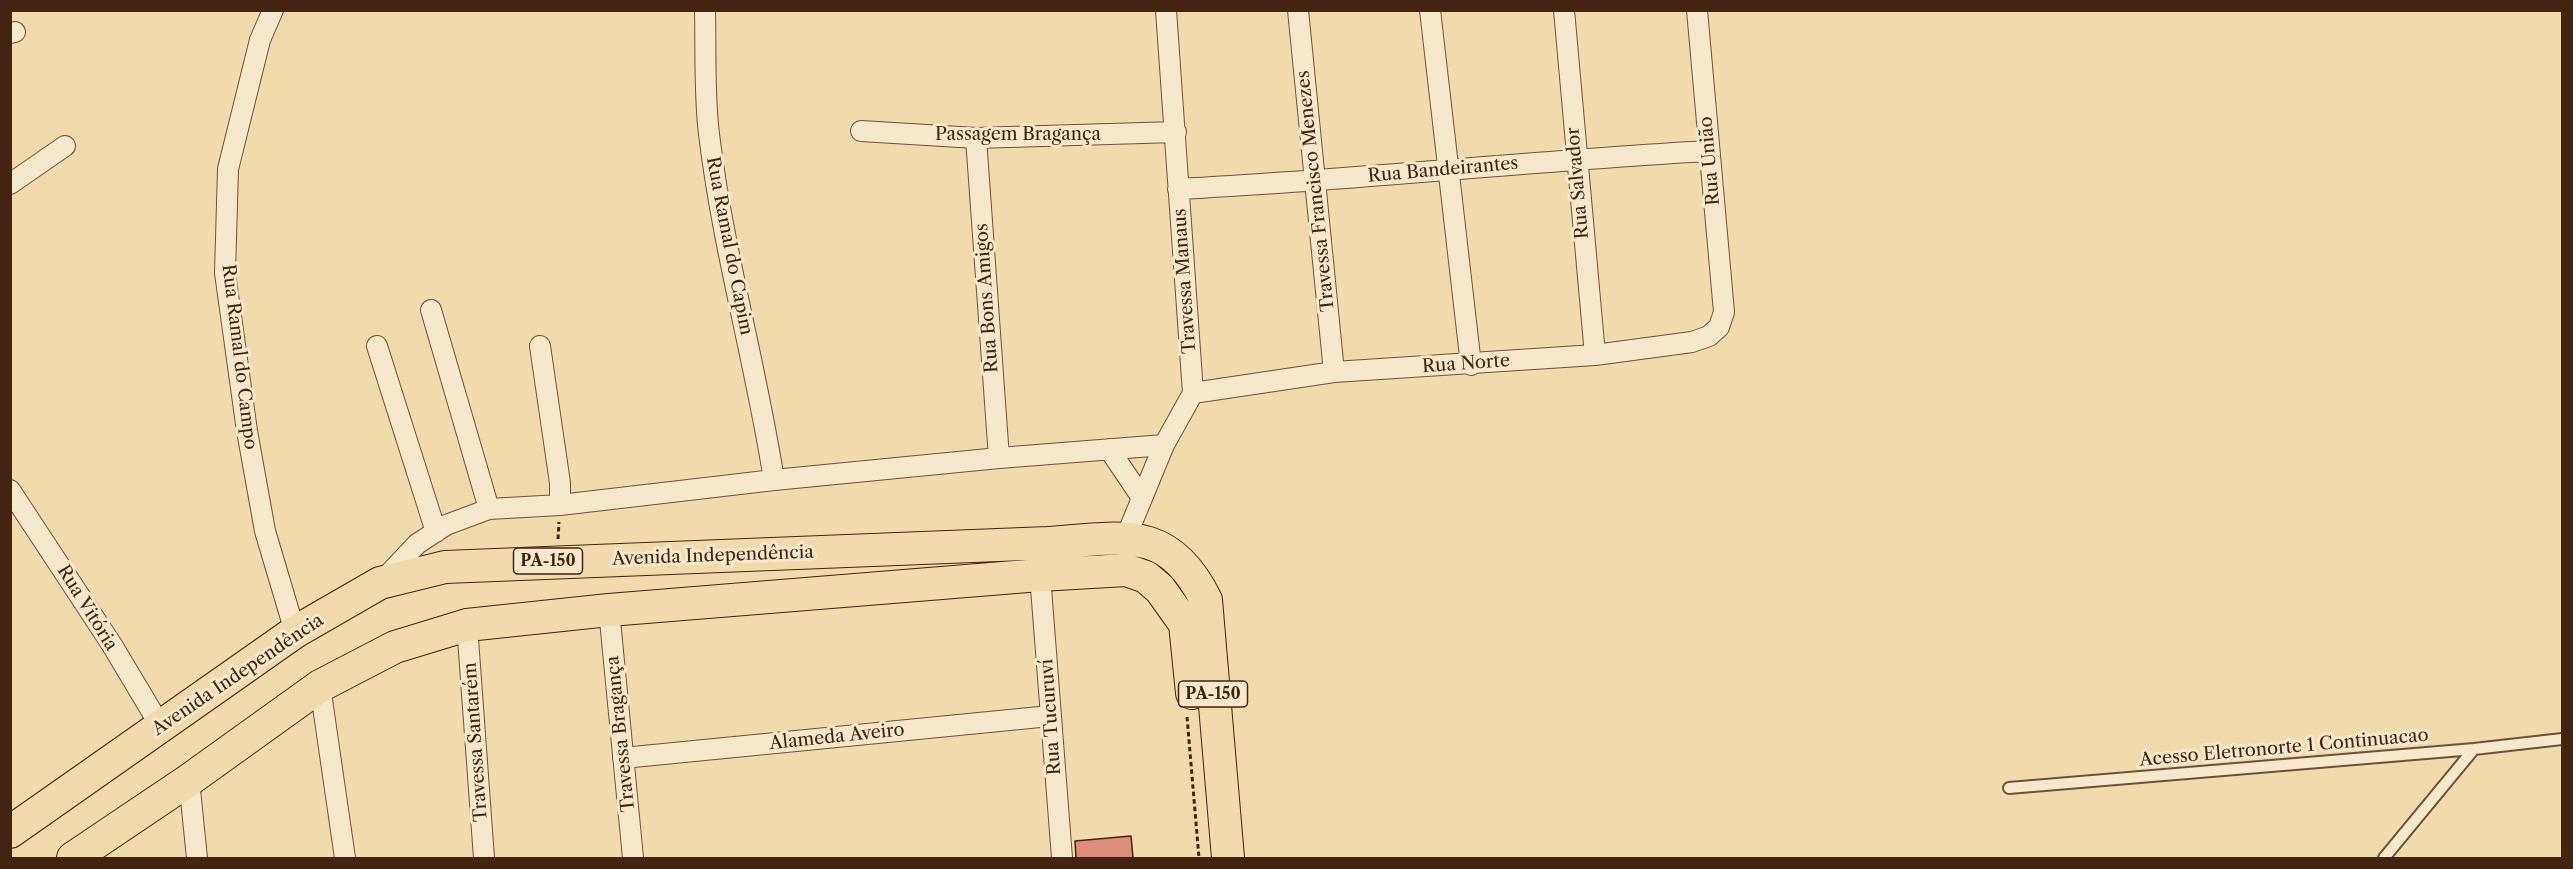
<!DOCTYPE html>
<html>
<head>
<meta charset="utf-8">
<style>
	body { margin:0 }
	#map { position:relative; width:2573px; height:869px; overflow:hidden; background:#f1dbad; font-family:"Libre Caslon Text",serif }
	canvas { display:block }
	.frame { position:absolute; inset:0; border:12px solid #442311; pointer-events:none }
</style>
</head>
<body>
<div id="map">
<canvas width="2573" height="869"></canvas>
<div class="frame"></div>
</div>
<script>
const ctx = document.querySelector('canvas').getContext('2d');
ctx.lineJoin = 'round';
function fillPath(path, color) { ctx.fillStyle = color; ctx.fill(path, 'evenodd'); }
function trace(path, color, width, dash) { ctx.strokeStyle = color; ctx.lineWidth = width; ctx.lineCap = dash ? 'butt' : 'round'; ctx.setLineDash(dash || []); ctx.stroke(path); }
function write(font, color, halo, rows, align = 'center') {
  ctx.font = font + ' "Libre Caslon Text",serif'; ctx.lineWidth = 6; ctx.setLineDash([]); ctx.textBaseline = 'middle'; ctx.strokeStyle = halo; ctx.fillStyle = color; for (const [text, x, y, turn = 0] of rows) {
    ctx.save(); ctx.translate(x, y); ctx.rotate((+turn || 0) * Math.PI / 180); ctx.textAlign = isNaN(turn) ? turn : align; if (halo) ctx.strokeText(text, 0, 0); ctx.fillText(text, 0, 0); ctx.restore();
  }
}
const building = new Path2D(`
	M1131 836 1133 858H1076L1075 841Z`);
fillPath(building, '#dd8d7c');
trace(building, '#442311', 1.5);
const service = new Path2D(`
	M2009 788 2474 749 2562 739
	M2384 858 2474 749`);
const minor = new Path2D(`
	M273 10 260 40 228 169 225 273 247 431 265 531 295 632
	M705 10C706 51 704 94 709 134 723 251 756 364 774 480
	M1298 10 1334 372
	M1430 10 1471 365
	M1564 10 1595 355
	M10 33 15 32
	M861 131 976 138 1176 132
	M976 138 999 458
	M10 184 65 146
	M1178 189C1355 180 1531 161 1708 151
	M431 310 489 509
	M377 346 436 532
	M540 346 560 483V505
	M1193 393 1334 372 1595 355 1692 342 1709 336 1719 327 1724 312 1723 301 1697 10
	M1109 449 1142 498
	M10 490 112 645 161 727
	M1126 537 1164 445 1193 393 1166 10
	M1040 575 1062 858
	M384 579 417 544 446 525 489 509 560 505 774 480 999 458 1164 445
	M609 610 633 858
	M467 625 484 858
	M320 686 345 858
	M623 758 1050 716
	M189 780 197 858`);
const primary = new Path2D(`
	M10 832 295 632 380 583 445 567 1048 543C1121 538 1168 523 1206 600L1228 858
	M73 858 189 780 320 686 395 647 467 625 609 610 1040 575 1126 570 1146 577 1160 589 1185 624 1192 693`);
trace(service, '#6f5138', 14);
trace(minor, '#6f5138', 22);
trace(primary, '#442311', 34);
trace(new Path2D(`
	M558 539 559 522
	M1187 717 1199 858`), '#442311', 3, [4.5, 3]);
trace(service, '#f6e8ca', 10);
trace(minor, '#f6e8ca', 20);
trace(primary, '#f1dbad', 32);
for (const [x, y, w] of [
	[548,561,69],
	[1213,694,69]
]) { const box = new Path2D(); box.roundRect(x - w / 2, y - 13, w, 26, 4.5); ctx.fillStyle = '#f6e8ca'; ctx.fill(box); trace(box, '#442311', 1.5); }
write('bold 16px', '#442311', null, [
	["PA-150",548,561],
	["PA-150",1213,694]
]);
write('18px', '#442311', '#f6e8ca', [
	["Passagem Bragança",1018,135],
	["Rua União",1710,161,-95],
	["Rua Bandeirantes",1443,170,-5],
	["Rua Salvador",1578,183,-95],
	["Travessa Francisco Menezes",1316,191,-96],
	["Rua Ramal do Capim",729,246,79],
	["Travessa Manaus",1185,281,-94],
	["Rua Bons Amigos",987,298,-94],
	["Rua Ramal do Campo",239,357,83],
	["Rua Norte",1466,364,-4],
	["Avenida Independência",713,556,-2],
	["Rua Vitória",87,608,58],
	["Avenida Independência",238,675,-34],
	["Rua Tucuruví",1051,717,-94],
	["Travessa Bragança",621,734,-96],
	["Alameda Aveiro",837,737,-6],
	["Travessa Santarém",476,742,-94],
	["Acesso Eletronorte 1 Continuacao",2284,748,-5]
]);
</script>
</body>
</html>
